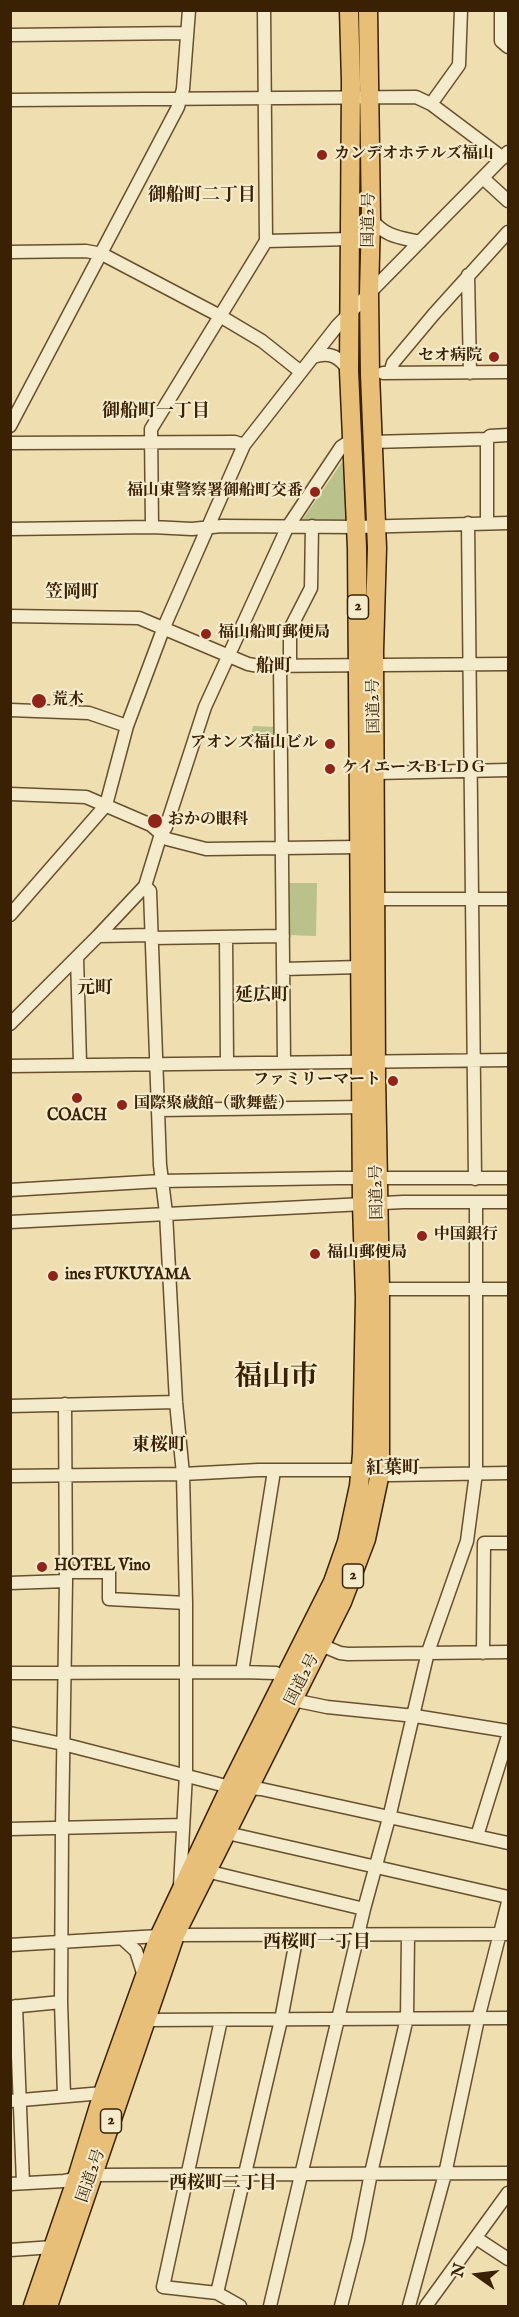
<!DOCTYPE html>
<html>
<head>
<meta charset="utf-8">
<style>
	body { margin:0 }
	#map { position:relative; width:519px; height:2317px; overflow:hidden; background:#eedeb0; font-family:"IM FELL English",serif }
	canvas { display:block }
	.frame { position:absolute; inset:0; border:12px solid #3b2103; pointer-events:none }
	.north { position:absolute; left:447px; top:2245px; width:60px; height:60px; -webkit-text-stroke:4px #f4eacc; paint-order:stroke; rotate:284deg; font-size:16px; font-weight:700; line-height:24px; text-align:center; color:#3b2103 }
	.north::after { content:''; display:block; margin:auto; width:21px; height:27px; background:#3b2103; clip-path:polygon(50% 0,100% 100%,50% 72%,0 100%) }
</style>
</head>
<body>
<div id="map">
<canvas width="519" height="2317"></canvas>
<div class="frame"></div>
<div class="north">N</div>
</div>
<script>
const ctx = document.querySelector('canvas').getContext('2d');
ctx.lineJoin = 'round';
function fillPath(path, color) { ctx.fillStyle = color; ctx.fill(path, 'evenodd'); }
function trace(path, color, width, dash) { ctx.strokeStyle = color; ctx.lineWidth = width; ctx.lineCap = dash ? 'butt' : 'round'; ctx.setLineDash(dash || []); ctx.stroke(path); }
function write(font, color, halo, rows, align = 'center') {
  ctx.font = font + ' "IM FELL English","Noto Serif JP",serif'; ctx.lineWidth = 4.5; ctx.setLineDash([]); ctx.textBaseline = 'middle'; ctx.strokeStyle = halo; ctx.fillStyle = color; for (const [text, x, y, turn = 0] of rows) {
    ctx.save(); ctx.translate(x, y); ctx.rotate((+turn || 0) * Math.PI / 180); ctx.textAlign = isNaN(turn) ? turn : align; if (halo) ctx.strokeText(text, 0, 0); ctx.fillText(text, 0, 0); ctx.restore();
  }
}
fillPath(new Path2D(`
	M349 452V521L303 519Z
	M253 726 277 727 278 742 249 744Z
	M289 883H317L316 936 288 935Z`), '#bac18a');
const minor = new Path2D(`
	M501 10V41L508 47
	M10 35 187 33
	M10 100 416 97 431 104 503 158
	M431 104 459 65 461 10
	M484 179 508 201
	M371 219C386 237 398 237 420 242
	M266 241 351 239
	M10 252 86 251 102 254 220 316 262 341 301 372
	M468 275 470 373
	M313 357C330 351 340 357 349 371
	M383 373 508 372
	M390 373 393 363 434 314 508 232
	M10 426 178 107 183 89 189 10
	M371 442 487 439
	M10 443 235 442 244 445
	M468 523 475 1179
	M487 523V439L490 436 508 435
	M152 527 151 429 266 241 264 10
	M10 529 152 527 192 529 222 526 356 527 508 523
	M10 616 139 618 248 664 259 666 508 664
	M280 665 284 1062
	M290 665V629L311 588 312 526
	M10 710 89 713 127 726
	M376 773 508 770
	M10 794 86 797 151 825 167 839 206 849 359 847
	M145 886 150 891 160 1165 166 1213 176 1402 183 1474 186 1603V1774L180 1886
	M369 899H508
	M10 915 106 805 127 726 164 627 244 445 337 326 508 152
	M98 936 145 886 161 834 166 827 205 707 287 528 341 447 353 439
	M226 937 227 1063
	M152 938 283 936
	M77 957 80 1063
	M283 969 360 967
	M10 1024 98 936 152 935
	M10 1066 508 1060
	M158 1110 362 1107
	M10 1190 161 1181 339 1178H508
	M10 1222 403 1202H508
	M380 1289H508
	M10 1406 176 1402
	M10 1476 183 1474 258 1470H361L390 1475 508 1473
	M66 1572H109V1599L186 1603
	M10 1583 66 1581
	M321 1645 340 1653 348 1654 508 1652
	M483 1653 484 1543H508
	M242 1672 274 1471
	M10 1673 242 1672 276 1673 286 1678
	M293 1700 327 1707 415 1716 508 1731
	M10 1733 63 1744 230 1787 261 1789 508 1843
	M10 1829 183 1825
	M227 1833 508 1897
	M477 1836 508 1736
	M206 1871 364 1909
	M123 1939 136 1951 144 1976
	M10 1945 175 1935 508 1934
	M16 2006 23 2183
	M10 2007 61 2002
	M146 2020 508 2018
	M221 2020 163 2287 217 2293 240 2306
	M64 2096 61 2002 62 1828 66 1581 65 1404
	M10 2101 103 2093
	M10 2184 64 2181 98 2175 508 2173
	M476 2238 508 2259
	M10 2250 53 2247
	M217 2293 281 2020 297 1935
	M270 2306 364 1909 389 1818 428 1652 467 1541 476 1473V1202
	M341 2306 358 2240 371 2173 407 2018 408 1936
	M409 2306 445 2174 478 2019 508 1902
	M426 2306 508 2193`);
const highway = new Path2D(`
	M33 2306 77 2178 103 2093 159 1937 230 1787 333 1582 347 1542 359 1486 362 1454 365 1298 362 1204 357 548 349 371 351 82 349 10
	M48 2306 175 1935 342 1602 366 1539 380 1473V1289L376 1076 374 651 377 548 370 374 369 293 371 219 368 10`);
trace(minor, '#68502e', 15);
trace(highway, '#3b2103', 21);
trace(minor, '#f4eacc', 12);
trace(highway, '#e7bf78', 18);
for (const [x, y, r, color] of [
	[322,155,6,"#8f2418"],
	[494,357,6,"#8f2418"],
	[315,492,6,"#8f2418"],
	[206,634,6,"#8f2418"],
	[39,701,8,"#8f2418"],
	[330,744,6,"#8f2418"],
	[330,769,6,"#8f2418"],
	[155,821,8,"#8f2418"],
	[393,1081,6,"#8f2418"],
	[77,1098,6,"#8f2418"],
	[122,1105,6,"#8f2418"],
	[422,1236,6,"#8f2418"],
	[315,1254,6,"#8f2418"],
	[53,1276,6,"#8f2418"],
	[42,1567,6,"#8f2418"]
]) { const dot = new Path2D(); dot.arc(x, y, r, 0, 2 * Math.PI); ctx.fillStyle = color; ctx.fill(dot); trace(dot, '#f4eacc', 2); }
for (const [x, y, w] of [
	[358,607,21],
	[353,1576,21],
	[111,2121,21]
]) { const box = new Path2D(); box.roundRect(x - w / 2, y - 12, w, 24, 4.5); ctx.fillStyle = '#f4eacc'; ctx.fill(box); trace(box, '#3b2103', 1.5); }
write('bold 15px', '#3b2103', null, [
	["2",358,607],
	["2",353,1576],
	["2",111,2121]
]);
write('bold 16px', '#3b2103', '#f4eacc', [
	["カンデオホテルズ福山",334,155],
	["セオ病院",482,357,"right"],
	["福山東警察署御船町交番",303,492,"right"],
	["福山船町郵便局",218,634],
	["荒木",52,701],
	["アオンズ福山ビル",318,744,"right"],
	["ケイエースＢＬＤＧ",342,769],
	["おかの眼科",168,821],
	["ファミリーマート",381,1081,"right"],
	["国際聚蔵館（歌舞藍）",134,1105],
	["COACH",77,1117,"center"],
	["中国銀行",434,1236],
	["福山郵便局",327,1254],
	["ines FUKUYAMA",65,1276],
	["HOTEL Vino",54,1567]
], 'left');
write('16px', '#3b2103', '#f4eacc', [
	["国道2号",370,220,-89],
	["国道2号",375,706,-91],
	["国道2号",378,1192,-91],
	["国道2号",303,1680,-63],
	["国道2号",92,2176,-71]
]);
write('bold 18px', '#3b2103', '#f4eacc', [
	["御船町二丁目",202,196],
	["御船町一丁目",156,412],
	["笠岡町",72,593],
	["船町",274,667],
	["元町",95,989],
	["延広町",262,996],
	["東桜町",159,1446],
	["紅葉町",393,1469],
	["西桜町一丁目",317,1943],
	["西桜町二丁目",223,2184]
]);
write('bold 28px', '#3b2103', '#f4eacc', [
	["福山市",276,1379]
]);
</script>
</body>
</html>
